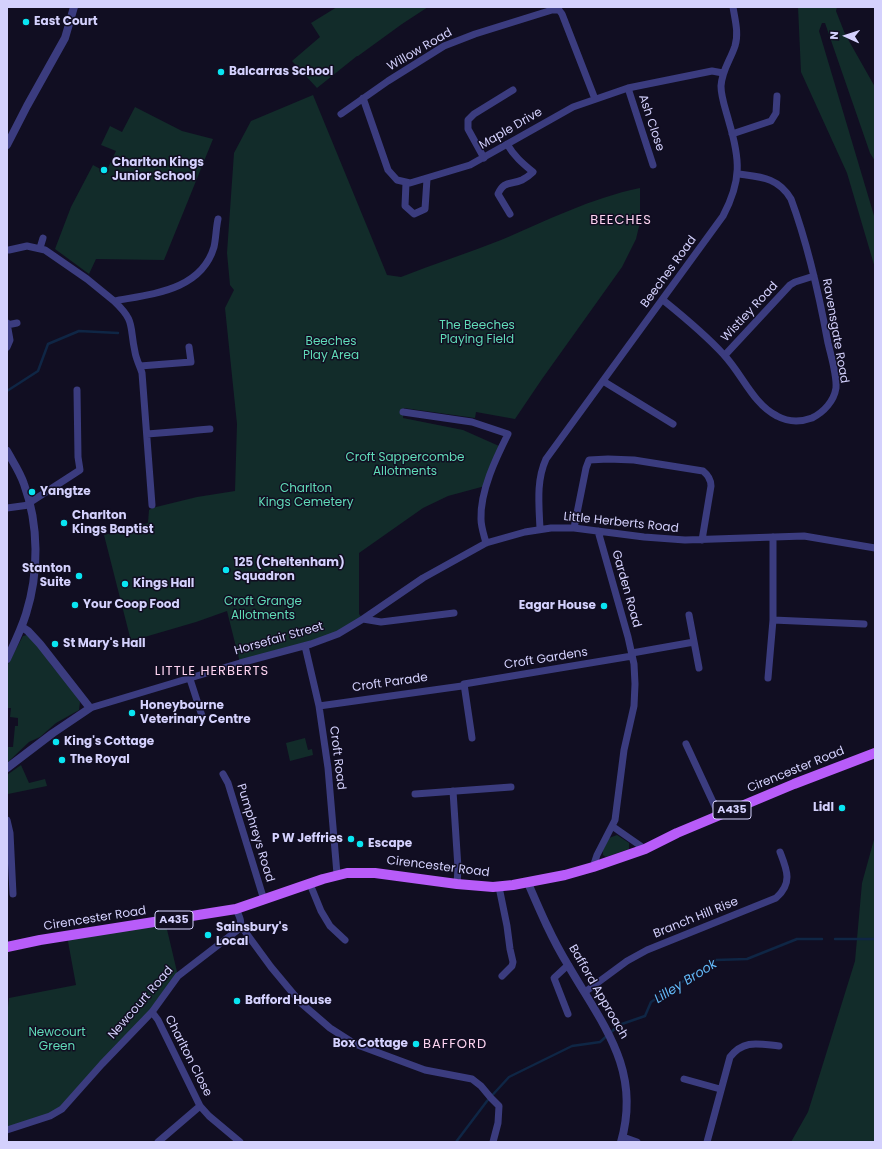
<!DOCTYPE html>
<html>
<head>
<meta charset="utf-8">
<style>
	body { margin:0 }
	#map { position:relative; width:882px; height:1149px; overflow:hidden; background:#110e22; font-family:Poppins,sans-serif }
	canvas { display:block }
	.frame { position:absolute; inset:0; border:8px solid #d4d1fd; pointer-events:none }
	.north { position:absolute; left:826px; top:16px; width:40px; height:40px; -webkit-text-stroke:3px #110e22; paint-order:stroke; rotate:273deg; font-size:11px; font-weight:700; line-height:16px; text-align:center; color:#d4d1fd }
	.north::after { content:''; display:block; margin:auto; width:14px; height:18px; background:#d4d1fd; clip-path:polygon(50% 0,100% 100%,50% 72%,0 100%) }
</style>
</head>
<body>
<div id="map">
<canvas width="882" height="1149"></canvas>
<div class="frame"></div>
<div class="north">N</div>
</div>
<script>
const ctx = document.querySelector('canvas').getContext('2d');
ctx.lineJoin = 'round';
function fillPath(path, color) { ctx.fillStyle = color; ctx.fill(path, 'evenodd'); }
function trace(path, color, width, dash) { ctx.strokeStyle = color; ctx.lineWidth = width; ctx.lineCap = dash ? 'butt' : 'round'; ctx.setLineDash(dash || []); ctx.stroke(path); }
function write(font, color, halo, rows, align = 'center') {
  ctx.font = font + ' Poppins,sans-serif'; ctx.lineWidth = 3; ctx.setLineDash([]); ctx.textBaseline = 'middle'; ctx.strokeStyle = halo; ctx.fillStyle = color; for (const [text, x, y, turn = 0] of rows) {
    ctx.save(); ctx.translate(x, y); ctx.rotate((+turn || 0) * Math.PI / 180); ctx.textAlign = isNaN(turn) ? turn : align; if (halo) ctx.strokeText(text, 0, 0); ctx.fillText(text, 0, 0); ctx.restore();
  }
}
fillPath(new Path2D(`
	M337 7H428L402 24 358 56H357L317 88 292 61 320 37 311 23Z
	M798 7H837L836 11 845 34 875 87V161L870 153 825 23H822L819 31 875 219V268L847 173 801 72Z
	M313 95 387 275 401 277C434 264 468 253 501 240 546 221 591 198 640 188V222L636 239 622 267 542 379 515 419 476 412 475 418 404 408 403 418 463 430 499 446 485 486 448 496 423 508 359 553V614L363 619 338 634 240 663 227 611 196 622 131 641 104 535 148 523 149 510 152 508 197 497 235 491 237 424 225 308 234 290 230 285 227 253 234 153 251 121Z
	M135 107 182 131 213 139 164 260 96 259 89 274 55 249 71 207 93 165 106 172 116 151 101 145 110 126 122 132Z
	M27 635 39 646 52 666 71 688 80 702 79 710 56 723 40 737 29 742 7 763V747H13L15 726H18V718L10 717 11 708H7V666L23 636Z
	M305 738 308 750 312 749 313 755 290 761 286 743Z
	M21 765 29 783 45 779 47 786 8 794 7 775Z
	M617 835 629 843V849L606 857 603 855V850L609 838Z
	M875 836V1142H791L808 1112 855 961 862 883Z
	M165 921 178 976 152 1012 62 1109 7 1133V1016L9 998 76 985 67 936Z`), '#122c2a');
trace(new Path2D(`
	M7 391 38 371 48 344 79 331 118 333
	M835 939H875
	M456 1142 487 1101 509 1077 572 1046 600 1042 619 1025 645 1016 651 1002 716 960 747 959 797 939H822`), '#0f2645', 2.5);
trace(new Path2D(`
	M559 10 562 14 595 99
	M628 88 653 165
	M363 98 388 170 397 180 410 183 470 165 573 107 628 88 712 71 723 73
	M341 114 388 81 444 46 475 34 552 10H559
	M732 134 771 121 776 113 777 96
	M507 144C514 156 522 163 533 172 530 175 526 178 522 180 511 185 504 180 498 194L510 214
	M484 158 468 129V120L474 114 513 90
	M406 183 405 206 414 214 425 209 427 179
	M40 248 43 238
	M7 250H9L27 246 45 250 87 279 114 301C151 294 201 291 214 247 216 238 216 228 218 219
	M663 300C684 317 706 335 724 355 742 374 753 404 777 416 788 422 801 422 812 418 824 412 834 401 836 388 837 375 831 356 828 343 819 294 808 245 791 199 778 177 760 177 738 174
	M114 301C136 322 129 325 135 352 136 359 140 366 142 373L152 505
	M7 323 10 340 7 347
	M7 325 17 323
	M725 355 790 285 795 282 814 276
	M140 366 191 362 189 347
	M603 381 673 424
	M403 412 472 422 508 434C496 458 480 491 481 519 481 527 484 535 486 543
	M147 434 210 429
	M29 503 80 470 78 457 77 390
	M7 508 29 505
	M574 528 586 468 589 460 608 459 634 460 703 471C708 475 711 479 711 486L702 540
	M540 529C539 505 536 481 546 459L723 216C742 180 740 159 729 122 726 110 721 98 721 86 722 70 730 61 735 46 739 33 735 20 733 7
	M689 615 699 668
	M363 619 381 622 454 613
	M773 620 864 624
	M305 646 319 706 328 768 337 874
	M632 653 694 642
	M768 678 773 620V537
	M190 679 202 716
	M464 684 472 738
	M319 706 462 686 464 684 632 656
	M90 708 240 663 311 644 338 634 363 619 423 578 486 543 525 532 551 528H574L644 537 685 540 804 536 875 548
	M686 744 719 815
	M223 774 228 783 264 900
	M453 791 458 868 457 884
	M415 794 511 787
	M7 820 10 833 13 894
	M612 826 645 849
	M593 867 597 855 615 820 624 750 634 706 635 684 634 664 628 637 598 531
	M310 884 321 911 330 926 345 940
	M499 887 507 926 510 949 513 962 512 966 502 976
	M241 926 271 967 301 1003 330 1028 355 1044 425 1070 472 1079 481 1086 491 1098 499 1106 498 1123 493 1142
	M568 965 554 978 568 1014
	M585 992 627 961 647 950 776 898C793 883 787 870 780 852
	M152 1012 158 1020 200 1106 209 1116 240 1142
	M684 1079 720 1089
	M7 1130 50 1116 62 1109 102 1064 152 1012 178 976 239 929C243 922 239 916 236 909
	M623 1137 637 1142
	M158 1142 200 1106
	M707 1142 730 1057C744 1039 759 1044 779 1046`), '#3b3c7f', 7);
trace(new Path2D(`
	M7 145 27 106 65 38 74 7
	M7 451C13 462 20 472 24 484 39 525 39 573 26 614 21 630 14 644 7 659
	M7 768 53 733 90 708 40 644 28 631 22 627
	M528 883C540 911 552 939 568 965 602 1024 642 1069 621 1142`), '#3b3c7f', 8);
trace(new Path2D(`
	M7 947 40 940 236 909 323 879 347 873H375L457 884 493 887 513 885 565 875 593 867 645 849 677 833 794 784 875 753`), '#b85cf9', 10);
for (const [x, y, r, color] of [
	[26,22,4,"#09e5f2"],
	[221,72,4,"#09e5f2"],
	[104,170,4,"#09e5f2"],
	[32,492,4,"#09e5f2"],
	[64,523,4,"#09e5f2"],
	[226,570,4,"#09e5f2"],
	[79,576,4,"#09e5f2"],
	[125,584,4,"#09e5f2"],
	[75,605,4,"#09e5f2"],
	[604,606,4,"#09e5f2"],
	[55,644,4,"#09e5f2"],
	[132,713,4,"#09e5f2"],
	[56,742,4,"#09e5f2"],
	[62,760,4,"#09e5f2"],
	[842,808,4,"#09e5f2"],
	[351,839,4,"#09e5f2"],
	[360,844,4,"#09e5f2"],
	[208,935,4,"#09e5f2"],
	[237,1001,4,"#09e5f2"],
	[416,1044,4,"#09e5f2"]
]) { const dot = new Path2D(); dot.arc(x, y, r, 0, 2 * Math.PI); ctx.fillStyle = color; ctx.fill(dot); trace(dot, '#110e22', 1.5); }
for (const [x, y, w] of [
	[732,810,38],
	[174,920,38]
]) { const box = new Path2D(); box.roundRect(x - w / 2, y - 9, w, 18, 3); ctx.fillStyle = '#110e22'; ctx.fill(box); trace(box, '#d4d1fd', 1); }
write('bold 11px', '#d4d1fd', null, [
	["A435",732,810],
	["A435",174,920]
]);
write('bold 12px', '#d4d1fd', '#110e22', [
	["East Court",34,22],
	["Balcarras School",229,72],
	["Charlton Kings",112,163],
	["Junior School",112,177],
	["Yangtze",40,492],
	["Charlton",72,516],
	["Kings Baptist",72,530],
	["125 (Cheltenham)",234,563],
	["Squadron",234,577],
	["Stanton",71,569,"right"],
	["Suite",71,583,"right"],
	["Kings Hall",133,584],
	["Your Coop Food",83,605],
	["Eagar House",596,606,"right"],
	["St Mary's Hall",63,644],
	["Honeybourne",140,706],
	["Veterinary Centre",140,720],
	["King's Cottage",64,742],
	["The Royal",70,760],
	["Lidl",834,808,"right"],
	["P W Jeffries",343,839,"right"],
	["Escape",368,844],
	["Sainsbury's",216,928],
	["Local",216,942],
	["Bafford House",245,1001],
	["Box Cottage",408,1044,"right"]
], 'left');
write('12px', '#d4d1fd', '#110e22', [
	["Willow Road",420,50,-30],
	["Ash Close",651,123,72],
	["Maple Drive",511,129,-30],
	["Beeches Road",669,272,-54],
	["Wistley Road",750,312,-47],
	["Ravensgate Road",835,331,80],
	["Little Herberts Road",621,523,6],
	["Garden Road",626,589,74],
	["Horsefair Street",279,639,-16],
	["Croft Gardens",546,659,-9],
	["Croft Parade",390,683,-8],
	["Croft Road",337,758,83],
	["Cirencester Road",796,770,-22],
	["Pumphreys Road",255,833,73],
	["Cirencester Road",438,867,7],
	["Branch Hill Rise",696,918,-22],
	["Cirencester Road",95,919,-9],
	["Bafford Approach",598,992,60],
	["Newcourt Road",141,1003,-49],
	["Charlton Close",188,1056,63]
]);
write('12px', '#60dbb7', '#110e22', [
	["The Beeches",477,326],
	["Playing Field",477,340],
	["Beeches",331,342],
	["Play Area",331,356],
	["Croft Sappercombe",405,458],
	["Allotments",405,472],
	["Charlton",306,489],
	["Kings Cemetery",306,503],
	["Croft Grange",263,602],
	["Allotments",263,616],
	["Newcourt",57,1033],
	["Green",57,1047]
]);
ctx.letterSpacing = '1px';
write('13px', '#fdd3f0', '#110e22', [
	["BEECHES",621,221],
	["LITTLE HERBERTS",212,672],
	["BAFFORD",455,1045]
]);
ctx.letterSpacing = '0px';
write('italic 13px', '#63baf9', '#110e22', [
	["Lilley Brook",686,982,-32]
]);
</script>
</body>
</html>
